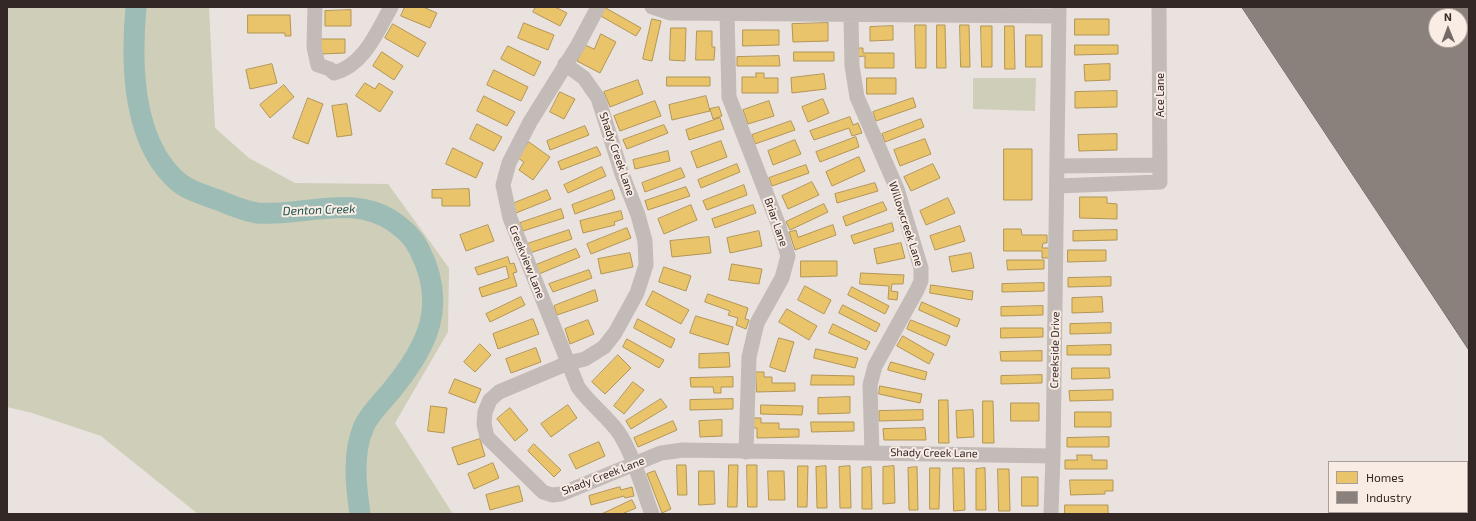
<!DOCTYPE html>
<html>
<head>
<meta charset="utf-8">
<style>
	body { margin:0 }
	#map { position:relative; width:1476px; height:521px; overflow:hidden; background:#eae2de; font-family:"Exo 2",sans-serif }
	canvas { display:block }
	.frame { position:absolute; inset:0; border:8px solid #332826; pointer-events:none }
	.legend { position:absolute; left:1328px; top:461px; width:140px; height:52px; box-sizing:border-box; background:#f8ece5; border:1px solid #a99e99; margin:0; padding:5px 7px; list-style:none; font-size:12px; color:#332826 }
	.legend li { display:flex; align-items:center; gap:8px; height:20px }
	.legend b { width:20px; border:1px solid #a99e99 }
	.north { position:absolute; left:1428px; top:8px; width:40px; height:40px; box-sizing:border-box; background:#f8ece5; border:1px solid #a99e99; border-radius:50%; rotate:359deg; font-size:11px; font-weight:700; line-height:16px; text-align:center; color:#332826 }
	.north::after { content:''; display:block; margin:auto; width:14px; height:18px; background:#736966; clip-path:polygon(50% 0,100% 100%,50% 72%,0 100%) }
</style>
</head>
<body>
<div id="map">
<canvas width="1476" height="521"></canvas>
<div class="frame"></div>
<ul class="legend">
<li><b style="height:11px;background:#e9c46a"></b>Homes</li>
<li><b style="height:11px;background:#8a817c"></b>Industry</li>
</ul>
<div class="north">N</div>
</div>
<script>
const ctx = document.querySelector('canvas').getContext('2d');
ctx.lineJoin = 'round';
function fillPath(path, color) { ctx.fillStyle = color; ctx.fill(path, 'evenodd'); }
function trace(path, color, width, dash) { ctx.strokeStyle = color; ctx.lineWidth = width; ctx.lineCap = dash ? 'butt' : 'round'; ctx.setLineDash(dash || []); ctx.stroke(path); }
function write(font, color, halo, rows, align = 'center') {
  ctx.font = font + ' "Exo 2",sans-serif'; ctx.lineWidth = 4; ctx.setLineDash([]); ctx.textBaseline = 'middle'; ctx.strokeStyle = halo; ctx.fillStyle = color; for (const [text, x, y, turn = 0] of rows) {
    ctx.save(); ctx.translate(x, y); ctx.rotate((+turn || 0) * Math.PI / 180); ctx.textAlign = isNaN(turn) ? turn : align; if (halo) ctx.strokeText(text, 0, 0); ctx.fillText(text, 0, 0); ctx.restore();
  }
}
fillPath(new Path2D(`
	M7 7H209L215 128 249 158 295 183 388 184 449 268 448 332 395 423 453 514H198L101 436 32 413 7 407Z
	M973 78H1036L1035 111 973 109Z`), '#ceceb9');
const homes = new Path2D(`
	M405 7H423L437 13 430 28 401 16Z
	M536 7H555L567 13 560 26 533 12Z
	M604 7 641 28 636 36 599 15Z
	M351 10V26H325V11Z
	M248 15H290L291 36H285V33H248Z
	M652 19 661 21 652 61 643 59Z
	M1075 19H1109V35H1075Z
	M524 23 554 35 548 50 518 38Z
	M828 23V41L793 42 792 24Z
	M393 24 426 43 418 57 385 38Z
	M915 25H926V68H916Z
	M937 25H945L946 68H937Z
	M960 25H969L970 67H961Z
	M893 26V40L870 41V27Z
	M981 26H992V67H982Z
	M1005 26H1014L1015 69H1005Z
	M671 28H686L685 61 670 60Z
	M743 30H779V45L743 46Z
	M697 31H712V47H715L714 60H696Z
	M601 34 616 42 600 73 577 61 585 45 594 49Z
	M1026 35H1042V67H1026Z
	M321 39H345V53L322 54Z
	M1075 45H1118V54L1075 55Z
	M508 46 541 62 534 76 501 59Z
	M854 48H863V53H894V68H865V56L854 57Z
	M382 52 403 66 394 80 373 66Z
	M794 52H834V61H794Z
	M779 56 780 66H737V57Z
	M272 64 277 83 250 89 246 70Z
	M1110 64V80L1085 81 1084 65Z
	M494 70 528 87 521 101 487 85Z
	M756 73H764V78H778V93H742V77H756Z
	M824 74 826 89 792 93 791 78Z
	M667 77H710V86H667Z
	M867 78H896V94H867Z
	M638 80 643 94 610 107 604 92Z
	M365 83 375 89 379 83 393 92 380 112 356 96Z
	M284 85 294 97 270 118 260 105Z
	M1117 91V107L1075 108V92Z
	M560 92 575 99 564 119 550 112Z
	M484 96 515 112 507 126 477 111Z
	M706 96 710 111 672 120 669 105Z
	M308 98 323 104 308 144 293 138Z
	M913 98 916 107 876 121 873 112Z
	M823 99 829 113 808 122 802 107Z
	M655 101 661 116 620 131 614 116Z
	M769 101 774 116 748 124 743 110Z
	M347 104 352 135 337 137 332 106Z
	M719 107 722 116 713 119 710 109Z
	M850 117 853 125 858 123 862 133 852 136 849 128 814 140 810 131Z
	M720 118 724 129 689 140 686 130Z
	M921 119 924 127 885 142 882 134Z
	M791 121 795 130 755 144 752 135Z
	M477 124 502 137 494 151 470 139Z
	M664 125 668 133 627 149 623 140Z
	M585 126 589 135 550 150 547 141Z
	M1117 134V150L1079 151 1078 135Z
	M856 137 859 147 820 162 816 152Z
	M925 139 931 154 900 166 894 150Z
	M795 140 801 154 773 165 768 151Z
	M721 141 727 157 697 168 691 152Z
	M529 142 550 157 533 180 519 170 524 162 518 158Z
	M597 147 601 155 561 170 558 162Z
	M453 148 483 163 476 178 446 164Z
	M1004 149H1032V200H1004Z
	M668 151 670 161 635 169 633 160Z
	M859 157 865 171 832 186 826 172Z
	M737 164 740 172 701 188 698 180Z
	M933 164 940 178 911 191 904 177Z
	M806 165 809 173 772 186 769 178Z
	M602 167 606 176 568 193 564 185Z
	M681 168 685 177 645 192 642 183Z
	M812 182 819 195 788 209 782 196Z
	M875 183 878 191 837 203 835 194Z
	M744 185 747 195 707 210 703 201Z
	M686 187 690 196 648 210 645 201Z
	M469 189 470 206H442V198H432V190Z
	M547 190 551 199 516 213 512 204Z
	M612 190 615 199 575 214 572 205Z
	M1080 197H1107V203L1117 204V219L1080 218Z
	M948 198 955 213 926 225 920 211Z
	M883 202 887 210 846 226 843 217Z
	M824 204 828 212 790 230 786 222Z
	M691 205 697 220 664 234 658 219Z
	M753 205 756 213 715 228 712 219Z
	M561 209 564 218 523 231 520 223Z
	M621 211 623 219 614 222 615 225 583 233 580 221Z
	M892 223 894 231 854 244 851 236Z
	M488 225 494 241 466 251 460 235Z
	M833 225 836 235 795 250 789 232 796 230 798 237Z
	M960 226 965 241 935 250 930 236Z
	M627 228 631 238 591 254 587 244Z
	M1004 229H1021L1022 235H1047V243H1043L1042 248H1050V258H1042V251H1004Z
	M569 230 572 239 530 253 527 244Z
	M1117 230V240L1073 241V231Z
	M759 231 762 246 730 253 727 238Z
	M709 237 711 253 672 257 670 241Z
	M901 243 905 258 877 264 874 249Z
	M576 249 580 257 539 274 536 265Z
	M1068 250H1106V261L1068 262Z
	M630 253 633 267 601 274 598 259Z
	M971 253 974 268 952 272 949 257Z
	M508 257 510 264 514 263 517 272 513 273 517 286 482 297 479 288 509 278 506 266 478 275 475 268Z
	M1007 260H1044V269L1008 270Z
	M801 261H837V276L801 277Z
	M732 264 762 269 759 284 729 280Z
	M664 267 691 276 686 291 659 282Z
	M589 270 592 278 553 292 549 284Z
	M861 273 904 275 903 284H892L891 291 898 292 897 300 888 299 889 286 860 284Z
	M1111 277V286L1068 287V278Z
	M1044 283V291L1002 292V284Z
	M931 285 973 291 972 300 930 293Z
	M805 286 831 300 824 314 798 300Z
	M852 287 889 306 885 314 848 295Z
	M595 290 598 301 557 315 554 306Z
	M653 291 689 310 681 324 646 305Z
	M708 294 748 308 745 319 749 320 746 329 736 325 738 318 728 315 730 311 705 302Z
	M521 297 525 305 490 322 486 314Z
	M1102 297 1103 312 1072 313V298Z
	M922 302 960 319 957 327 919 310Z
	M843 305 880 324 876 332 839 313Z
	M1043 306V315L1001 316V307Z
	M787 309 817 326 809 340 779 322Z
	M696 316 733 327 728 345 690 333Z
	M533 319 539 334 498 349 493 334Z
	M638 319 675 339 671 348 634 328Z
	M588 320 594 334 570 344 565 329Z
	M911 320 950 336 946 346 907 329Z
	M1111 323V333L1070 334V324Z
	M833 324 870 342 866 350 829 333Z
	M1001 328H1043V337L1001 338Z
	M903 336 934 354 929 364 897 346Z
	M779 338 794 342 785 372 770 367Z
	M627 339 664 360 659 368 623 347Z
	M480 344 491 355 475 372 464 362Z
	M1111 345V355H1067V346Z
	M536 348 541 362 511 373 506 359Z
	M816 349 858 358 855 368 814 358Z
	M1042 351V361H1001L1000 352Z
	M729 353 730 367 699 368V354Z
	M618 355 631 368 605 394 592 382Z
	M891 362 927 372 925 380 888 370Z
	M1072 368H1109L1110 378 1072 379Z
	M756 372H764V377H772V383H795V391L757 392Z
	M812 375 854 376V385H811Z
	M1042 375V383L1001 384V376Z
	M733 377V387H721V393H714L713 387H691L690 378Z
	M455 379 481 389 475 403 449 393Z
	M633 382 644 390 624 414 614 406Z
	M880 386 922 394 920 403 879 394Z
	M1113 390V400L1070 401 1069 391Z
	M850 397V413L818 414V398Z
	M661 399 667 407 631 429 626 421Z
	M733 399V409L690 410V400Z
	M939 400H948L949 443H939Z
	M983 401H993L994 443H983Z
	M1011 403H1039V421H1011Z
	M568 405 577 418 551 437 541 424Z
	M761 405 803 406 802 415 761 414Z
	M431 406 447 408 444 433 428 431Z
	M510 408 528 430 515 441 497 419Z
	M923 410V420L879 421V411Z
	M973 410 974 437 957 438 956 411Z
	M1075 412H1111V427H1075Z
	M752 418H761V423H779V429H799V437L757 438V428H753Z
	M722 420V436L700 437 699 421Z
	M673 421 677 430 638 447 634 438Z
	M811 422H854V431L812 432Z
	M925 428 926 440H884L883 429Z
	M1109 437V447H1067V438Z
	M480 439 485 456 458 465 452 448Z
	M599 442 605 456 576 469 569 455Z
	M534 444 561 470 554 477 528 451Z
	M1077 455H1092V460H1107V469H1065V460H1077Z
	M493 463 499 478 474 489 468 474Z
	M677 465H686L687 495H678Z
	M729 465H738L737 507H728Z
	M747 465H757V507H748Z
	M798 466H808L807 507H798Z
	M826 466 827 508H817L816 467Z
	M850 466 851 508H840L839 467Z
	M894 466 895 503 883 504V467Z
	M871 467 872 509H862V468Z
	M917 467 918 510H909L908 468Z
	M930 468H940L939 509H930Z
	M953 468H964L965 510 954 511Z
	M985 468 986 510H976V469Z
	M998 469H1009L1010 511H999Z
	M655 471 671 509 662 513 647 474Z
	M699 471H714L715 504 699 505Z
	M768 471H784L785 500H769Z
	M1022 477H1038V506H1022Z
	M1070 480H1113V491H1105V494L1071 495Z
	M519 486 523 501 490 510 486 495Z
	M620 487 621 490 632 487 634 496 625 498 624 496 591 505 589 496Z
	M632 500 636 508 622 514H602Z
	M1065 505H1108V514H1065Z`);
fillPath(homes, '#e9c46a');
trace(homes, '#b29556', 1);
const industry = new Path2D(`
	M1242 7H1469V350ZM1436 16H1460V40H1436Z`);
fillPath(industry, '#8a817c');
trace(industry, '#706662', 1);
trace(new Path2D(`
	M136 7C131 62 132 138 175 179 186 190 204 195 218 200 230 205 244 211 257 213 303 217 353 193 394 222 405 230 413 237 419 249 448 305 428 346 391 391 382 402 370 413 364 426 352 453 356 486 360 514`), '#9cbcb5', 21);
trace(new Path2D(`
	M315 7 314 47 318 65 330 69 334 73C364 65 377 32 391 7
	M598 7 578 45 530 122 509 163 503 185 510 218 578 387C590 404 607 416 619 433 634 456 642 488 652 514
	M652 7 670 13 1059 16
	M727 14 729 97 777 221 788 256 782 278 757 323 749 357 746 452
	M851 16 852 66 857 97 897 189 921 268V281L917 290 875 366 870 385 872 452
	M565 64 584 78 598 98 622 174 638 215 645 241 646 265 637 293 615 333 604 347 585 359 568 363 499 392 490 400 485 412 484 424 487 437 543 492 552 495 561 494 661 453 683 450 1053 456
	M1057 166 1160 165
	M1057 186 1160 182 1159 7
	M1051 514 1053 456 1059 7`), '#c3bbb8', 15);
write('11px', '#332826', '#f8ece5', [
	["Ace Lane",1160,95,-90],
	["Shady Creek Lane",617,154,71],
	["Briar Lane",776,222,71],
	["Willowcreek Lane",906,224,72],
	["Creekview Lane",527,262,68],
	["Creekside Drive",1055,350,-89],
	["Shady Creek Lane",934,453,1],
	["Shady Creek Lane",603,476,-21]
]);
write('italic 12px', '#1e524c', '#f8ece5', [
	["Denton Creek",319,210,-2]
]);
</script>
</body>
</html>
